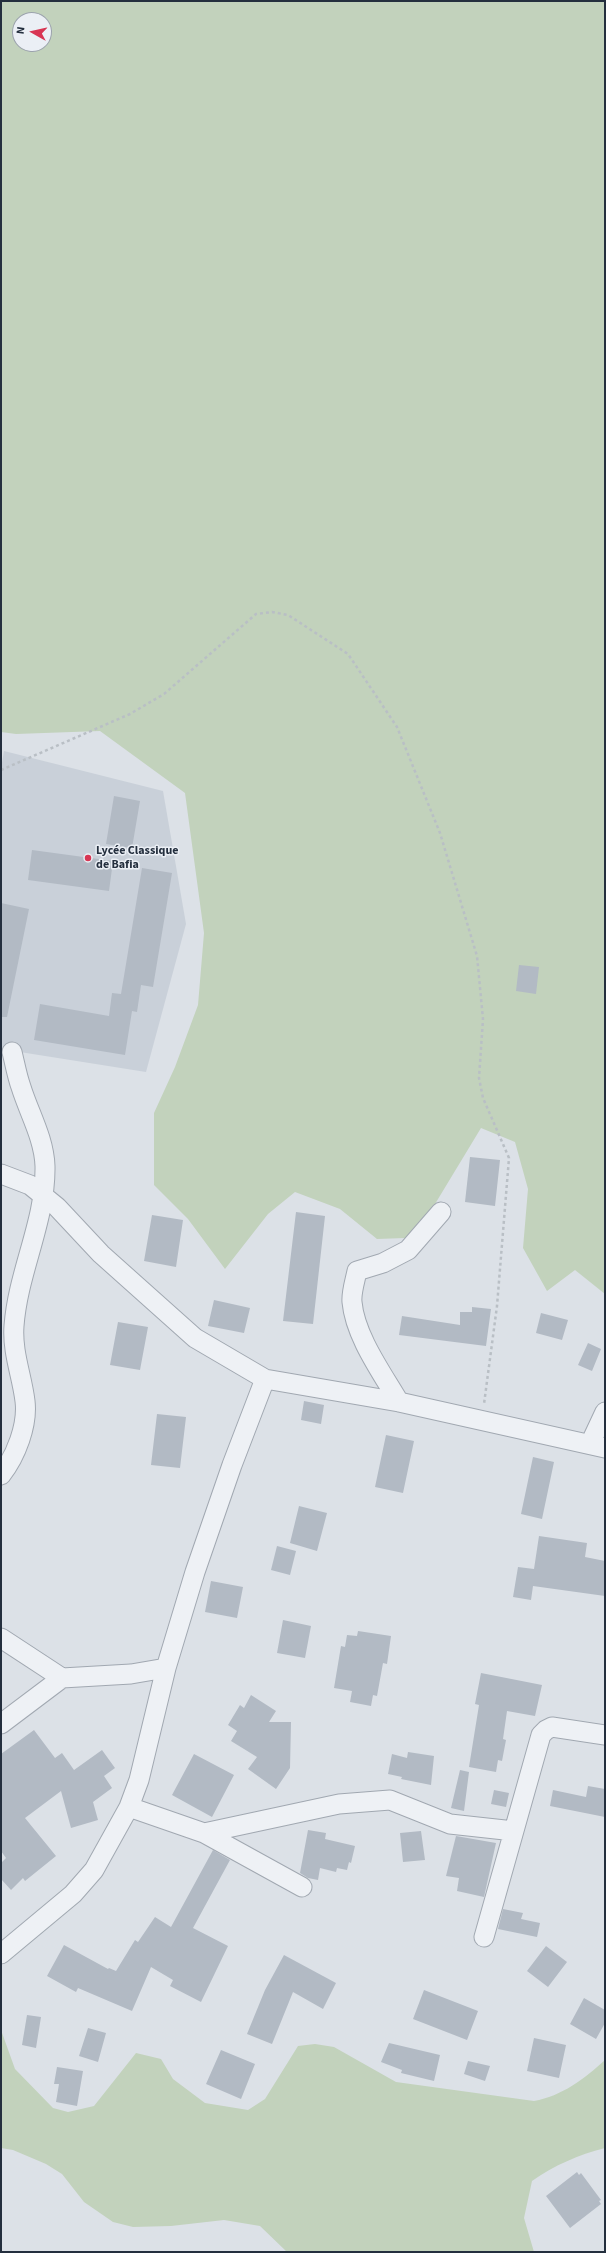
<!DOCTYPE html>
<html>
<head>
<meta charset="utf-8">
<style>
	body { margin:0 }
	#map { position:relative; width:606px; height:2253px; overflow:hidden; background:#dce1e7; font-family:"Source Sans 3",sans-serif }
	canvas { display:block }
	.frame { position:absolute; inset:0; border:2px solid #242f3e; pointer-events:none }
	.north { position:absolute; left:12px; top:12px; width:40px; height:40px; box-sizing:border-box; background:#ebeff5; border:1px solid #9ba2ac; border-radius:50%; rotate:278deg; font-size:11px; font-weight:700; line-height:16px; text-align:center; color:#242f3e }
	.north::after { content:''; display:block; margin:auto; width:14px; height:18px; background:#d83553; clip-path:polygon(50% 0,100% 100%,50% 72%,0 100%) }
</style>
</head>
<body>
<div id="map">
<canvas width="606" height="2253"></canvas>
<div class="frame"></div>
<div class="north">N</div>
</div>
<script>
const ctx = document.querySelector('canvas').getContext('2d');
ctx.lineJoin = 'round';
function fillPath(path, color) { ctx.fillStyle = color; ctx.fill(path, 'evenodd'); }
function trace(path, color, width, dash) { ctx.strokeStyle = color; ctx.lineWidth = width; ctx.lineCap = dash ? 'butt' : 'round'; ctx.setLineDash(dash || []); ctx.stroke(path); }
function write(font, color, halo, rows, align = 'center') {
  ctx.font = font + ' "Source Sans 3",sans-serif'; ctx.lineWidth = 3; ctx.setLineDash([]); ctx.textBaseline = 'middle'; ctx.strokeStyle = halo; ctx.fillStyle = color; for (const [text, x, y, turn = 0] of rows) {
    ctx.save(); ctx.translate(x, y); ctx.rotate((+turn || 0) * Math.PI / 180); ctx.textAlign = isNaN(turn) ? turn : align; if (halo) ctx.strokeText(text, 0, 0); ctx.fillText(text, 0, 0); ctx.restore();
  }
}
fillPath(new Path2D(`
	M4 751 163 791 186 924 146 1072 1 1049V768Z`), '#c9d0d9');
fillPath(new Path2D(`
	M1 1H605V1294L575 1270 547 1291 523 1248 528 1189 515 1142 481 1128 435 1204 433 1237 377 1239 340 1209 295 1192 268 1214 225 1269 188 1219 154 1185V1113L175 1067 198 1005 204 933 185 793 100 731 16 734 1 732ZM20 20H44V44H20Z
	M1 2030 15 2069 53 2108 68 2112 94 2106 136 2053 161 2059 173 2079 205 2103 248 2110 265 2099 298 2046 315 2044 334 2047 396 2082 534 2101C562 2096 584 2079 605 2060V2148C578 2155 555 2165 532 2181L524 2218 534 2252H287L260 2226 224 2220 171 2226 133 2227 113 2222 84 2202 62 2174 46 2164 13 2150 1 2148Z`), '#c2d2bc');
fillPath(new Path2D(`
	M114 796 140 801 132 848 106 844Z
	M32 850 113 861 109 891 28 880Z
	M142 868 172 873 153 987 141 985 137 1012 132 1011 125 1055 34 1040 40 1004 109 1016 112 993 121 994Z
	M1 903 29 909 7 1017H1Z
	M519 965 539 967 536 994 516 991Z
	M470 1157 500 1160 495 1206 465 1202Z
	M296 1212 325 1216 313 1324 283 1321Z
	M152 1215 183 1220 176 1267 144 1261Z
	M214 1300 250 1308 244 1333 208 1326Z
	M472 1307 491 1309 486 1346 399 1335 402 1316 460 1325V1312H472Z
	M541 1313 568 1320 562 1340 536 1333Z
	M118 1322 148 1327 140 1370 110 1365Z
	M588 1343 601 1349 592 1371 578 1365Z
	M304 1401 324 1405 321 1424 301 1420Z
	M157 1414 186 1417 180 1468 151 1465Z
	M386 1435 414 1441 403 1493 375 1487Z
	M533 1457 554 1462 542 1519 521 1514Z
	M299 1506 327 1513 317 1551 290 1543Z
	M539 1536 587 1543 585 1557 605 1561V1596L533 1586 531 1600 513 1597 518 1567 534 1569Z
	M277 1546 296 1551 290 1575 271 1570Z
	M211 1581 243 1587 237 1618 205 1612Z
	M283 1620 311 1626 305 1658 277 1653Z
	M358 1631 391 1636 387 1664 383 1663 377 1696 373 1695 371 1706 350 1702 352 1691 334 1688 341 1646 345 1647 347 1635 357 1636Z
	M481 1673 542 1685 535 1716 507 1711 503 1739 506 1740 502 1761 498 1760 496 1772 469 1767 479 1705 475 1704Z
	M251 1695 276 1711 269 1722H291L290 1768 276 1789 248 1769 257 1757 231 1741 237 1731 228 1725 240 1705 244 1708Z
	M34 1730 55 1758 62 1753 74 1770 102 1750 115 1768 104 1776 112 1788 93 1802 98 1820 71 1828 61 1791 25 1818 56 1856 25 1881 23 1878 11 1890 1 1879V1863L6 1858 1 1851V1754Z
	M408 1752 434 1756 431 1785 401 1779 402 1777 388 1774 392 1754 407 1758Z
	M194 1754 234 1775 212 1817 172 1795Z
	M460 1770 469 1772 464 1811 451 1808Z
	M588 1786 605 1789V1817L550 1806 553 1790 586 1797Z
	M494 1790 509 1793 506 1807 491 1804Z
	M308 1830 326 1833 325 1839 355 1846 351 1863 349 1862 347 1870 337 1868 336 1872 320 1868 318 1880 308 1878 300 1873Z
	M421 1831 425 1860 403 1862 400 1833Z
	M456 1836 496 1843 484 1897 457 1891 459 1878 446 1876Z
	M213 1850 230 1860 193 1928 228 1946 201 2002 170 1986 173 1980 151 1967 132 2011 78 1988 76 1992 47 1976 64 1945 108 1969 109 1968 116 1971 135 1940 138 1942 155 1917 171 1927Z
	M503 1909 523 1913 521 1919 540 1923 537 1937 498 1929Z
	M546 1946 567 1962 548 1987 527 1971Z
	M284 1955 336 1983 323 2009 293 1992 272 2044 247 2034 265 1990Z
	M424 1990 478 2011 467 2040 413 2019Z
	M584 1998 605 2010V2023L596 2039 570 2024Z
	M27 2015 41 2017 36 2048 22 2045Z
	M88 2028 106 2033 98 2062 79 2056Z
	M534 2038 566 2045 559 2078 527 2071Z
	M389 2043 440 2055 434 2081 401 2073 402 2070 381 2062Z
	M221 2050 255 2064 241 2099 206 2084Z
	M468 2061 490 2066 485 2081 464 2074Z
	M57 2067 83 2071 77 2106 56 2102 59 2084H54Z
	M577 2172 579 2175 581 2173 601 2200 599 2201 601 2204 570 2228 546 2196Z`), '#b2bac4');
const minor = new Path2D(`
	M1 1174 30 1185 57 1207 101 1254 195 1338 265 1379
	M399 1402C382 1373 355 1336 352 1302 351 1293 355 1281 357 1271L383 1263 408 1250 441 1212
	M590 1444 605 1412
	M1 1475C16 1456 28 1425 25 1401 22 1376 12 1352 14 1326 18 1271 46 1221 45 1166 44 1138 29 1113 21 1087 17 1076 15 1064 12 1052
	M1 1638 62 1678 131 1674 166 1668
	M1 1724 62 1678
	M129 1807 204 1833 302 1887
	M204 1833 339 1804 390 1800 450 1824 514 1831
	M484 1937 541 1735 546 1730 552 1727 605 1735
	M1 1954 73 1894 94 1870 129 1807 139 1780 166 1668 195 1572 232 1465 265 1379 399 1402 605 1448`);
trace(minor, '#a1a8b1', 21);
trace(new Path2D(`
	M1 770 130 714 164 694 256 614 272 612 288 615 348 654 397 727 440 833 477 956 483 1019 479 1078 483 1098 509 1158 497 1306 484 1404`), '#b9bfc5', 2.5, [3, 3]);
trace(minor, '#eef1f5', 19);
for (const [x, y, r, color] of [
	[88,858,4,"#d83553"]
]) { const dot = new Path2D(); dot.arc(x, y, r, 0, 2 * Math.PI); ctx.fillStyle = color; ctx.fill(dot); trace(dot, '#ebeff5', 1.5); }
write('bold 12px', '#242f3e', '#ebeff5', [
	["Lycée Classique",96,851],
	["de Bafia",96,865]
], 'left');
</script>
</body>
</html>
